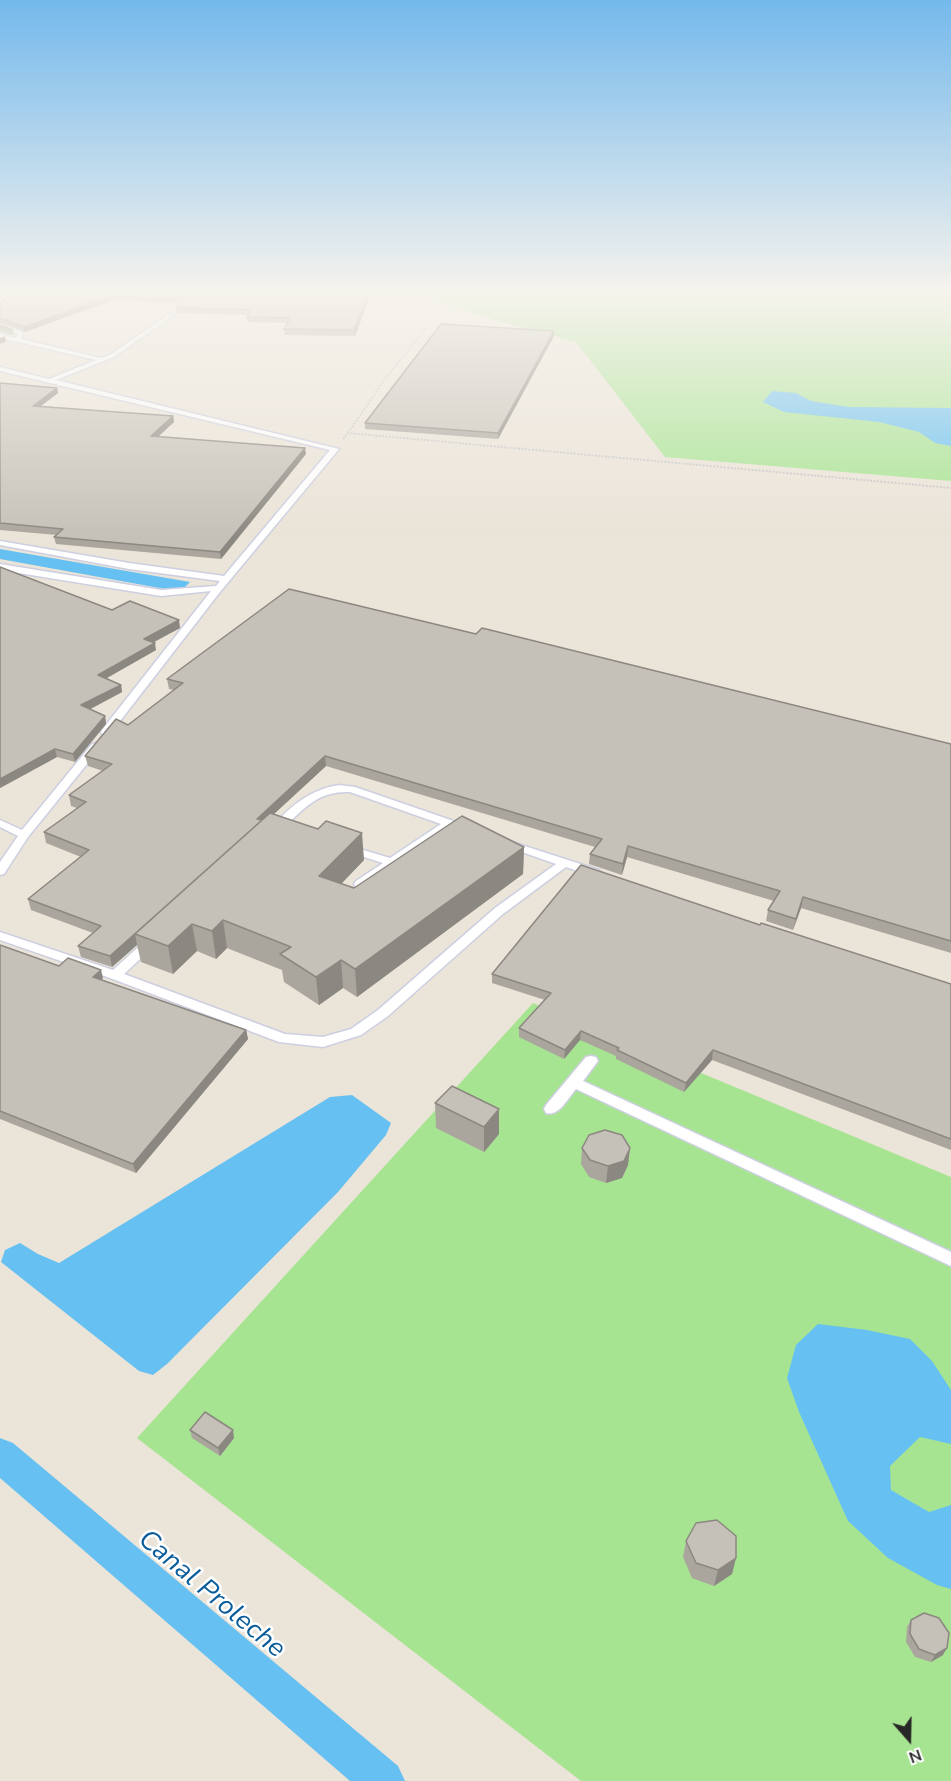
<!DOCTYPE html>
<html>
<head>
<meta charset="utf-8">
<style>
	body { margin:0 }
	#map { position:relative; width:951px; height:1781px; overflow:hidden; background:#ebe4d8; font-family:"Nunito Sans",sans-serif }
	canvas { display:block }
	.north { position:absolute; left:879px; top:1709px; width:60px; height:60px; -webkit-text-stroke:4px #fff; paint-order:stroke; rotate:160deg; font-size:16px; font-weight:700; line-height:24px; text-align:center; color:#272727 }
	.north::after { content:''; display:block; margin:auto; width:21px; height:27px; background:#272727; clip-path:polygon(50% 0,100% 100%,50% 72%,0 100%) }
</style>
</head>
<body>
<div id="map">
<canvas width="951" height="1781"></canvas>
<div class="north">N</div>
</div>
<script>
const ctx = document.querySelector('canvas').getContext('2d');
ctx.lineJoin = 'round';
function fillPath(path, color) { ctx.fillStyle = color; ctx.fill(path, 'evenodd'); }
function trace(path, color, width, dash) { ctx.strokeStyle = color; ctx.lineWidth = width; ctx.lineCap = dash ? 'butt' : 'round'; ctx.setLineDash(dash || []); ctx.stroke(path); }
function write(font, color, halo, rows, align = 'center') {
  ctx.font = font + ' "Nunito Sans",sans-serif'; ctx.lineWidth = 5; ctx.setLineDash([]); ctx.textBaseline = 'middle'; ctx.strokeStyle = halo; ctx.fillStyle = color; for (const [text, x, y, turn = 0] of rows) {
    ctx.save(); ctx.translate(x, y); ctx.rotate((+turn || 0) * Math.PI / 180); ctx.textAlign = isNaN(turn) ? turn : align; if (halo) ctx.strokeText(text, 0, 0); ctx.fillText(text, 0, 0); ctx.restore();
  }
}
fillPath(new Path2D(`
	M404 290H951V481L665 457 576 342 491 319Z
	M533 1003 951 1177V1781H581L137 1438Z`), '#a7e492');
fillPath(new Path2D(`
	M772 391 796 393 811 401 848 407 951 408V446L935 443 919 432 879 422 784 412 763 402Z
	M0 549 190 582 184 588 165 589 0 559Z
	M352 1095 391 1123 386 1135 338 1192 167 1364 153 1375 139 1371 1 1262 5 1250 20 1243 38 1254 59 1263 330 1097Z
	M818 1324 867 1330 910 1339 932 1361 951 1390V1444L920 1437 890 1466 891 1490 929 1512 951 1505V1589L937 1585 888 1558 848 1521 799 1412 787 1378 796 1345Z`), '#66c1f2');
fillPath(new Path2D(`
	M0 1438 13 1443 398 1766 405 1781H350L0 1478Z`), '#66c1f2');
const lane = new Path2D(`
	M169 314 174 315 114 357 56 380 339 449 220 592 110 734H102L101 732 102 730 211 591 161 596 0 570V564L161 590 216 586 220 581 129 569 0 545V541L129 563 224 576 330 450 0 371V367L49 379 96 360 0 338V334L15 338 18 334 0 328V324L23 332 21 339 101 358 110 355Z
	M96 743 101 746 100 748 28 837 4 874 0 875V862L18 836 0 827V820L22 830 92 744Z
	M339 785 355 787 468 826 470 828 464 831 450 827 364 887H356L354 884 356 881 383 863 345 851 343 849 345 847H353L390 858 441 824 350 792C320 791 308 805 287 824L290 827 288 829H279L273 826C291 805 312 789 339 785Z
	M509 841 599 870 601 873 595 877 566 867 503 914 388 1016 361 1035 323 1047 279 1042 110 978 0 940V932L113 970 146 940H154L156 943 154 946 124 974 285 1034 323 1037 351 1029 378 1010 495 908 556 864 505 846 503 844 505 842Z
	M591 1056 596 1057 598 1061 583 1081 951 1252V1266L576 1089C568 1098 559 1117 546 1113L544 1109 546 1105 586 1057Z`);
trace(lane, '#cdcfe1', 3);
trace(new Path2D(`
	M348 433 384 380 427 327
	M343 439 348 433 951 488`), '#c7c7c7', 2, [2, 1.5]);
fillPath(lane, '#fff');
fillPath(new Path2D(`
	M16 290H372L355 336 285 335 284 329 288 323 247 322V317L248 315 176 313V308L180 303 110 301 25 332 0 323V303Z
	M0 325 13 330 14 335 0 332Z
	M554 336 498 439 365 429V423Z
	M0 383 57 388 58 393 41 406 173 416 174 422 158 437 306 454 221 559 56 544 54 537 57 535 0 530Z
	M0 567 112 610 180 628 152 642 156 650 106 678 121 685 122 692 90 709 105 716 106 724 75 762 57 757 0 788Z
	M476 634 951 744V953L801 908 793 930 766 921 768 910 774 901 627 857 622 875 589 864 590 854 595 847 326 766 274 814 364 860 341 884 354 888 524 847 523 874 357 997 343 988 319 1005 284 982 282 970 227 948 216 959 197 951 173 974 141 962 137 945 112 967 81 957 78 946 93 933 31 910 28 899 81 857 46 843 44 832 77 808 71 806 69 795 103 771 88 766 85 756 174 690 169 689 167 679Z
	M760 925 951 984V1150L712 1060 684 1092 616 1059V1056L580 1040 564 1059 519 1037V1028L545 1000 492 983V974Z
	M0 945 59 966 103 978 101 980 246 1030 248 1039 136 1173 0 1119Z
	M435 1103 499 1134 484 1152 436 1128Z
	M582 1148H630L628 1165 622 1178 606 1183 589 1177 581 1164Z
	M190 1430 234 1438 220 1456 192 1438Z
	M686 1541 736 1558 732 1574 714 1586 692 1578 683 1557Z
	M911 1620 943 1655 931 1662 915 1657 906 1642 907 1627Z`), '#aaa69e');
fillPath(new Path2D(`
	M2 290H10L0 298V292Z
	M370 290H372L355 336 354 330Z
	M110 296V301L25 332 24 327Z
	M554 331V336L498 439V433Z
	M5 336 6 342 0 344V338Z
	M57 388 58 393 34 411 33 406Z
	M173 416 174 422 152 442 151 436Z
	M305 448 306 454 221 559 220 552Z
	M179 620 180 628 145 647 144 639Z
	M155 643 156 650 100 682 98 675Z
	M121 685 122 692 83 713 81 705Z
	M105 716 106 724 75 762 73 754Z
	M55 749 57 757 0 788V779Z
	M325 756 326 766 262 825 257 819Z
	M362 833 364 860 322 904 319 876Z
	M628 846 627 857 622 875 623 864Z
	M524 847 523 874 357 997 355 969Z
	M803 897 801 908 793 930 796 919Z
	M223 920 227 948 216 959 212 931Z
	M192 924 197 951 173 974 168 946Z
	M135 934 137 945 112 967 110 956Z
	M341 960 343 988 319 1005 316 977Z
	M101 970 103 978 95 986 93 977Z
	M246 1030 248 1039 136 1173 133 1164Z
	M581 1031 580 1040 564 1059 565 1050Z
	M713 1050 712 1060 684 1092 686 1083Z
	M499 1109V1134L484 1152V1127Z
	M630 1148 628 1165 622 1178 606 1183 608 1166Z
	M233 1430 234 1438 220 1456 218 1448Z
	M736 1558 732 1574 714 1586 718 1570Z
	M947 1648 943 1655 931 1662 935 1655Z`), '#8b8781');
const building = new Path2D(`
	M16 290H370L354 330 284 329 290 318 247 317 251 310 176 308 185 298 110 296 24 327 0 318V303Z
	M441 324 554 331 498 433 365 423Z
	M0 325 13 330 0 327Z
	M0 383 57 388 33 406 173 416 151 436 305 448 220 552 54 537 63 529 0 523Z
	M0 567 112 610 130 601 179 620 144 639 155 643 98 675 121 685 81 705 105 716 73 754 55 749 0 779Z
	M289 589 476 634 482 628 951 744V941L803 897 796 919 768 910 780 891 628 846 623 864 590 854 602 839 325 756 257 819 262 820 110 956 78 946 101 926 28 899 89 850 44 832 86 802 69 795 112 764 85 756 116 719 128 725 183 683 167 679Z
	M270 813 318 829 326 821 362 833 319 876 354 888 462 816 524 847 355 969 341 960 316 977 280 954 291 947 223 920 212 931 192 924 168 946 135 934Z
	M581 865 760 925 761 923 951 984V1139L713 1050 686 1083 617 1050 619 1048 581 1031 565 1050 519 1028 551 993 492 974Z
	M0 945 59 966 68 958 101 970 93 977 246 1030 133 1164 0 1111Z
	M452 1086 499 1109 484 1127 435 1103Z
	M605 1130 622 1135 630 1148 624 1161 608 1166 590 1160 582 1148 589 1135Z
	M205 1412 233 1430 218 1448 190 1430Z
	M717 1520 736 1536V1558L718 1570 696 1563 686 1541 696 1523Z
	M924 1613 939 1618 949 1633 947 1648 935 1655 919 1649 910 1634 911 1620Z`);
fillPath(building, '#c6c1b8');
trace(building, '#8b8781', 1.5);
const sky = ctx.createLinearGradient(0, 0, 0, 540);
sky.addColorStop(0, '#74b9ec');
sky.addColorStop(0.54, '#f6f3ed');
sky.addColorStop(1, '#f6f3ed00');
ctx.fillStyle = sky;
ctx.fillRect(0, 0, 951, 540);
write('italic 27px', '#095c9a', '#fff', [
	["Canal Proleche",211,1595,40]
]);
</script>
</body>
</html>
